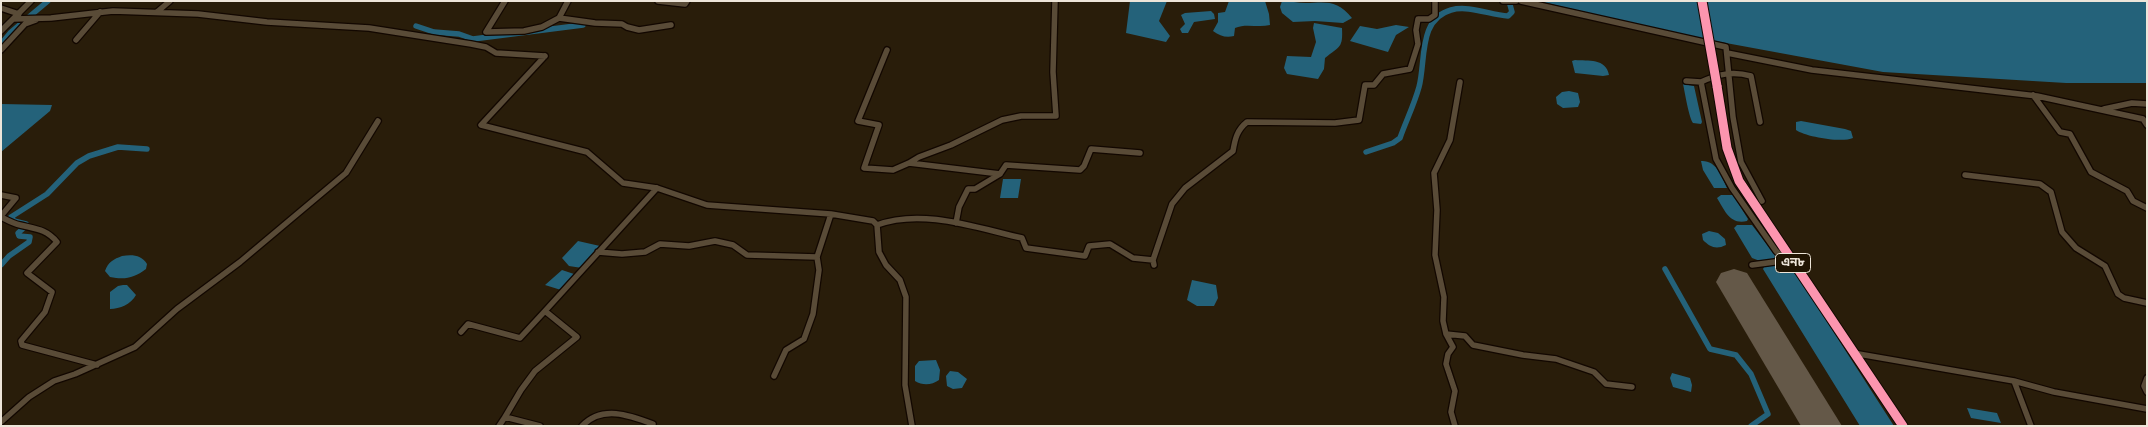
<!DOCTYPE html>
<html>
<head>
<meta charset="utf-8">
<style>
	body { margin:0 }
	#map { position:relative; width:2148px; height:427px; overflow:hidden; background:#291d0a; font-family:"Nunito Sans",sans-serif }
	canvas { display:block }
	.frame { position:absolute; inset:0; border:2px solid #ede5d9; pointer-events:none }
</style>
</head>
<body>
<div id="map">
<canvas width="2148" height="427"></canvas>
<div class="frame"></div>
</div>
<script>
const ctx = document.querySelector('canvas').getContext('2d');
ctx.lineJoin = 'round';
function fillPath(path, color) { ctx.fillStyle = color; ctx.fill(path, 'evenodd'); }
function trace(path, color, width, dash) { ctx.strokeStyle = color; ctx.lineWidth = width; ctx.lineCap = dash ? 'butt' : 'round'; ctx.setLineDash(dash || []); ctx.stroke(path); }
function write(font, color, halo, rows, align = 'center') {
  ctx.font = font + ' "Nunito Sans","Noto Sans Bengali",sans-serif'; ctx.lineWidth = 5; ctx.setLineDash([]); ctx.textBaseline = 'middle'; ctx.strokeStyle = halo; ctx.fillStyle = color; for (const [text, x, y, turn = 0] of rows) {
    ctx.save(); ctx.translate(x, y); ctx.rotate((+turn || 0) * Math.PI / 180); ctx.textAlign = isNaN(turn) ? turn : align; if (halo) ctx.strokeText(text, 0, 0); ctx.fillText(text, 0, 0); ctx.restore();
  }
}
fillPath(new Path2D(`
	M1130 1H1167L1159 21 1170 36 1166 42 1126 33Z
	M1229 1H1265L1269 14 1270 25C1258 28 1246 23 1235 28L1234 36C1226 38 1220 36 1213 31L1218 22V13L1225 12Z
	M1282 1C1290 1 1298 3 1306 3 1327 2 1338 0 1352 18L1343 23 1315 21 1293 22 1282 13 1280 7Z
	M1538 1H2147V83H2066L1883 72 1688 36Z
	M1211 11 1214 14 1215 19 1194 22 1188 33H1182L1180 29 1185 24 1181 15 1185 13Z
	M1314 23 1342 28C1343 48 1340 46 1325 58L1324 69 1318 79 1287 74 1284 68 1287 56 1311 57 1316 42 1313 28Z
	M1396 25 1409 27 1396 35 1388 52 1350 41 1360 26 1377 29Z
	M1575 60C1588 61 1606 58 1609 75L1603 76 1575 73 1572 61Z
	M1683 84 1694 86 1702 122 1701 124 1693 123C1689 118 1685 93 1683 84Z
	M1569 91 1578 93 1580 102 1578 107 1563 108 1557 104 1556 97 1562 92Z
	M1 104 52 105 50 111 1 152Z
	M1801 121 1845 129 1851 131 1853 138C1842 143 1806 137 1796 130V122Z
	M1701 161C1716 160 1722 176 1727 188H1714L1703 170Z
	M1003 179H1021L1018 198H1000Z
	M1721 195H1733L1748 219 1747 221C1730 225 1725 211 1717 198Z
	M1737 225H1752L1775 255 1774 260 1760 261 1752 258 1734 228Z
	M1709 231 1718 233 1725 239 1726 245C1716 250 1710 247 1703 240L1702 234Z
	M578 241 600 246 582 268 569 266 562 258Z
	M122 256C132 254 142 255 147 264L146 269C134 278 125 280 110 277L105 271C108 262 114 259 122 256Z
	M1780 264 1790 266 1793 269 1894 426H1860L1763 269 1764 267Z
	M562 270 574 274V276L561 290 545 285Z
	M1192 280 1216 285 1218 298 1214 306H1197L1187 300Z
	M123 285H127L136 295C131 304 120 309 110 309V292L118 286Z
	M936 360 940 370 939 380C932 385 923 386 915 381V366L919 361Z
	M950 371 958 372 967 379 962 388 953 389 947 386 946 376Z
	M1672 373 1690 378 1692 385 1691 392 1673 387 1670 378Z
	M1967 408 1997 413 2001 423 1971 418Z`), '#24627a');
trace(new Path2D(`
	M416 26 434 32 459 34 473 39 583 25
	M1 44 11 32 48 1
	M1366 152 1393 143 1400 138C1406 121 1414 105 1419 87 1426 61 1418 19 1451 10 1469 5 1490 15 1508 16L1512 12 1509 1
	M26 224 14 221 11 217 47 194 77 163 89 156 118 147 147 149
	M1 265 9 256 29 242 30 237 19 236 18 233 26 226
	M1665 269 1710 349 1736 355 1751 374 1768 414 1751 426`), '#24627a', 5.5);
fillPath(new Path2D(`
	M1734 269 1747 273 1842 426H1801L1716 282 1721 273Z`), '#645848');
const minor = new Path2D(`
	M505 1 486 32 524 31 542 27 559 18 595 23 622 24 627 27 639 30 671 25
	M658 1 685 4 687 1
	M1503 1H1516
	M1521 1 1726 47 1733 117 1741 162 1762 201
	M1 8 19 14
	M157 12 170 1
	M559 18 568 1
	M14 19 51 18 113 11 198 14 267 22 369 28 471 44 486 47 496 53 545 56
	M1 31 31 1
	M76 40 100 12
	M1 50 25 24 36 20
	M887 50 858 121 879 125 864 168 893 170 909 163
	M1727 53 1812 70 2037 96 2143 119 2147 125
	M545 56 481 125 587 152 623 183 657 188 707 205 831 214 873 221 877 225 879 252 886 265 900 280 906 297 905 385 912 426
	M1686 81 1701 82
	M2033 95 2060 132 2070 134 2091 172 2127 191 2133 201 2147 208
	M2104 109 2132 103 2147 104
	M1000 174 1006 165 1080 170 1084 166 1091 149 1140 153
	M1965 175 2040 184 2051 192 2062 232 2076 248 2105 266 2118 294 2124 298 2147 303
	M1 195 16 198 1 216
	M1 217C7 220 14 224 20 225 36 229 46 229 57 242L27 273 52 292 45 312 21 341 22 345 97 365
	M956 223 959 207 968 189H975L1000 174 909 163 919 157 951 145 1002 120 1021 116H1056L1053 72 1055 1
	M877 225C922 208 977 228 1022 238L1026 248 1085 256 1089 246 1110 244 1133 258 1153 260
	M598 252 622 254 645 252 660 244 689 246 715 241 733 245 747 255 817 257
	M1154 265 1153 260 1172 204 1185 188 1233 151C1235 139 1237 130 1247 122L1335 123 1359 120 1365 85H1374L1383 74 1410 69 1418 44 1416 30 1418 19H1429L1435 15V1
	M1752 265 1782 261 1783 258 1776 251 1732 188 1716 159 1701 82C1718 74 1733 71 1751 76L1760 122
	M461 332 468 324 520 338 545 311
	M1446 334 1443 321 1444 297 1435 255 1437 210 1434 173 1450 140 1460 82
	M1853 353 2014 381 2054 392 2147 409
	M774 376 786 350 804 339 813 314 819 270 817 257 831 214
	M2147 378 2144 386 2147 392
	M2014 381 2031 426
	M1 422 29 397 54 381 75 374 135 347 177 309 240 262 346 173 378 121
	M499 426 505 417
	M540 426 505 417 521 390 535 371 577 337 545 311 657 188
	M582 426C602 405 629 415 653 424L652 426
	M1455 426 1451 412 1455 391 1446 364 1448 354 1453 347 1446 334 1465 336 1473 345 1523 355 1556 359 1594 372 1606 384 1632 387`);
const highway = new Path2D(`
	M1717 86 1727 148 1739 181 1903 426`);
trace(minor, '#120700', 8);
trace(highway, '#120700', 11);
trace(minor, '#594b37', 5.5);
trace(highway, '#fc95af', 9);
const highwayBridge = new Path2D(`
	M1702 1 1717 86`);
trace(highwayBridge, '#120700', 11, []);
trace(highwayBridge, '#fc95af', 9);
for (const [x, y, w] of [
	[1793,263,35]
]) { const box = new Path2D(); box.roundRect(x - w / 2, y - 9.5, w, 19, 4); ctx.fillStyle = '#201402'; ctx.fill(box); trace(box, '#ede5d9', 1); }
write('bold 12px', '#ede5d9', null, [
	["এন৮",1793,263]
]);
</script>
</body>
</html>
